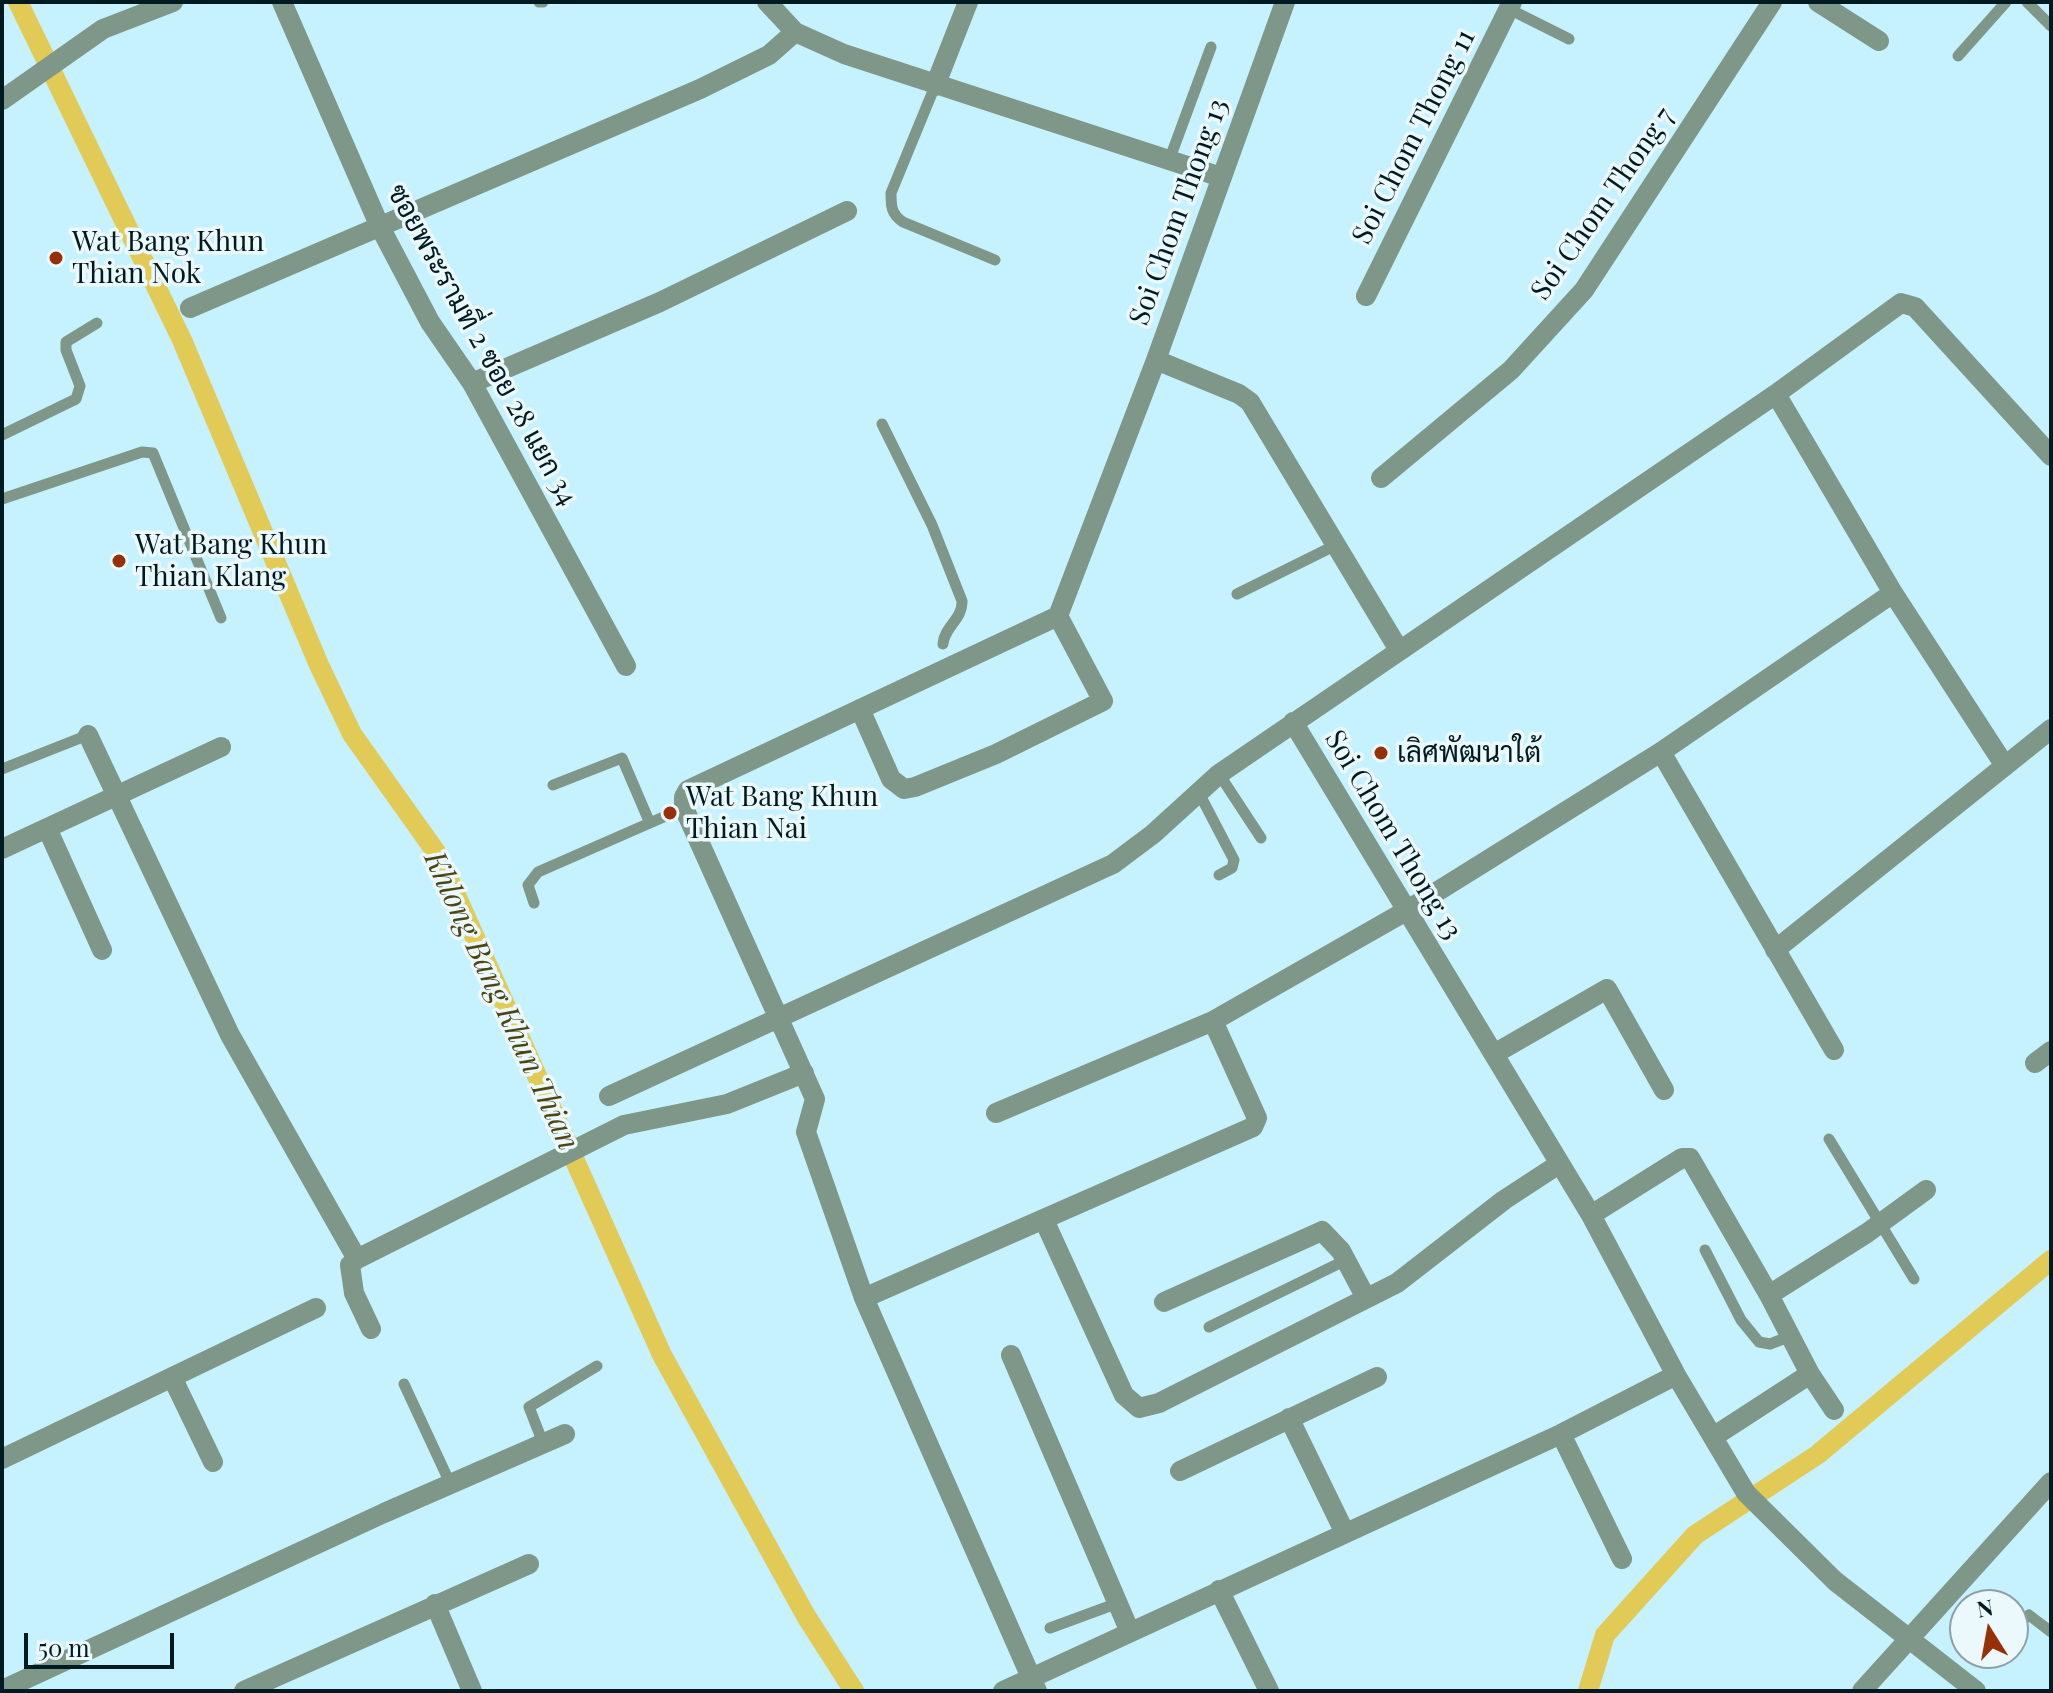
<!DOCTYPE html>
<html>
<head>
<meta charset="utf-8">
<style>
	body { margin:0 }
	#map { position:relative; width:2053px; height:1693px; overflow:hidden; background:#c6f1fe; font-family:"Playfair Display",serif }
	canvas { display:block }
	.frame { position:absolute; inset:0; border:4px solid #001a22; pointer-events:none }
	.north { position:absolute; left:1949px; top:1589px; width:80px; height:80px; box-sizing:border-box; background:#ebf9fd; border:2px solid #8da0a5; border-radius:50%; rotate:349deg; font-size:22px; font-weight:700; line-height:32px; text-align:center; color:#001a22 }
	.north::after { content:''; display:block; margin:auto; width:28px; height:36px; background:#963006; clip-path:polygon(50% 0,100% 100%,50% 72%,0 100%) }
	.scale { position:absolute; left:24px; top:1633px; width:150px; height:36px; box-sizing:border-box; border:4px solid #001a22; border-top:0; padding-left:10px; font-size:24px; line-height:28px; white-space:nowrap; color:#001a22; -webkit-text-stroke:6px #ebf9fd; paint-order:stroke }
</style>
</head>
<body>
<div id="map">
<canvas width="2053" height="1693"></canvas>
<div class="frame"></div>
<div class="north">N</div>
<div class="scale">50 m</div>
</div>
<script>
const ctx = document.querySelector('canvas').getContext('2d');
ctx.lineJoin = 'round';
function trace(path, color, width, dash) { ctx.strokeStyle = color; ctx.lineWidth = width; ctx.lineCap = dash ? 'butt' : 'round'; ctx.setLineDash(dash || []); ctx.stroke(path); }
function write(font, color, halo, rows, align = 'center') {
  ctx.font = font + ' "Playfair Display",Sarabun,serif'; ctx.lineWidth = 7; ctx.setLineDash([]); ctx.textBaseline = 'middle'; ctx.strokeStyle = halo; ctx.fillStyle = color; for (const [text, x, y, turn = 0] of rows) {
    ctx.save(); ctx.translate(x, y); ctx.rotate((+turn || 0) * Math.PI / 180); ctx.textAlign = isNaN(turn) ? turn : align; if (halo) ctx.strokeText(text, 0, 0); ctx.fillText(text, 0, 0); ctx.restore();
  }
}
trace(new Path2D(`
	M18 2 182 340 319 665 352 734 438 855 662 1355 806 1616 854 1691
	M1588 1691 1605 1635 1695 1535 1817 1455 2051 1260`), '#e1ca55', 20);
trace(new Path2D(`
	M539 2H543
	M2027 2 2051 26
	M1509 9 1569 39
	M1958 56 2006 2
	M935 86 891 193C891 206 891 214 903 222L995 260
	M1170 158 1211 47
	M882 424 932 525 962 601C963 619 944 627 943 644
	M2 435 76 399 80 386 66 350V342L97 323
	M2 499 142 452 153 453 221 618
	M1237 594 1336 545
	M2 769 88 735
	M1219 774 1261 838
	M553 785 622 758 649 821
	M1199 793 1234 860 1232 868 1219 875
	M534 903 528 885 538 872 684 808
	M1829 1139 1914 1279
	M1705 1250 1741 1320 1759 1342 1770 1344 1791 1336
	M1209 1327 1346 1260
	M404 1384 450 1483
	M543 1443 529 1407 597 1366
	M2013 1627 2029 1615 2051 1632
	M1050 1628 1118 1603
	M1988 1660 1993 1653`), '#7e9788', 11);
trace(new Path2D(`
	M282 2 380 227 430 322 472 383 626 666
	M767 2 795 32 844 54 1221 177
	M1818 2 1879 41
	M935 86 968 2
	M1366 296 1512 2
	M190 308 700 89 769 55 795 32
	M1156 360 1239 394 1250 402 1399 650
	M472 383 660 302 847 211
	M1776 394 1893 593 2005 766
	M1381 478 1511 370 1584 290 1772 2
	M860 709 891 779 904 789 915 787 996 754 1103 701 1058 616
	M1293 722 1591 1215 1676 1375 1746 1493 1835 1581 1976 1691
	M88 735 230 1035 357 1259
	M1661 752 1834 1050
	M47 828 102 950
	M2 849 221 747
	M1775 950 2051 729
	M1494 1054 1607 989 1664 1090
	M2035 1063 2051 1051
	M609 1096 1113 864 1153 834 1219 774 1776 394 1901 303 1915 307 2051 456
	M996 1113 1213 1021 1406 911 1661 752 1893 593
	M1591 1215 1682 1158H1690L1769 1295 1810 1374 1834 1410
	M1044 1220 1124 1395 1139 1408 1159 1403 1397 1283 1504 1200 1559 1164
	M1769 1295 1867 1233 1926 1190
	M864 1298 1253 1127 1257 1118 1213 1021
	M1164 1302 1322 1231 1341 1251 1366 1298
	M371 1329 354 1293 350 1265 357 1259 624 1125 727 1104 804 1073
	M1011 1355 1130 1632
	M172 1377 213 1462
	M1289 1418 1345 1533
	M1561 1434 1622 1559
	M1713 1437 1810 1374
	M2 1459 316 1308
	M1180 1471 1377 1377
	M1219 1590 1269 1691
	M435 1604 472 1691
	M2 1690 384 1513 565 1434
	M244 1691 529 1564
	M1003 1691 1561 1434 1676 1375
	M1037 1691 864 1298 806 1132 815 1099 684 808V797L688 790 1058 616 1156 360 1285 2
	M1862 1691 2051 1482`), '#7e9788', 20);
trace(new Path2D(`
	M2 100 103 29 173 2`), '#7e9788', 20);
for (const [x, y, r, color] of [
	[56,258,8,"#963006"],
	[119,561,8,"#963006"],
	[1381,753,8,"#963006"],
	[670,813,8,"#963006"]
]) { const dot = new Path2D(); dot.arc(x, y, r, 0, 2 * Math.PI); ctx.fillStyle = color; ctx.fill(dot); trace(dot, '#ebf9fd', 3); }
write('28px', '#001a22', '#ebf9fd', [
	["Soi Chom Thong 11",1414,137,-63],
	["Soi Chom Thong 7",1603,204,-55],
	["Soi Chom Thong 13",1179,212,-70],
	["ซอยพระรามที่ 2 ซอย 28 แยก 34",482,345,61],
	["Soi Chom Thong 13",1393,835,59]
]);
write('28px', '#001a22', '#ebf9fd', [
	["Wat Bang Khun",72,242],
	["Thian Nok",72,274],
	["Wat Bang Khun",135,545],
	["Thian Klang",135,577],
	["เลิศพัฒนาใต้",1397,753],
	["Wat Bang Khun",686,797],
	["Thian Nai",686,829]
], 'left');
write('italic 30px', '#4e4515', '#ebf9fd', [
	["Khlong Bang Khun Thian",501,1001,65]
]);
</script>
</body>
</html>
